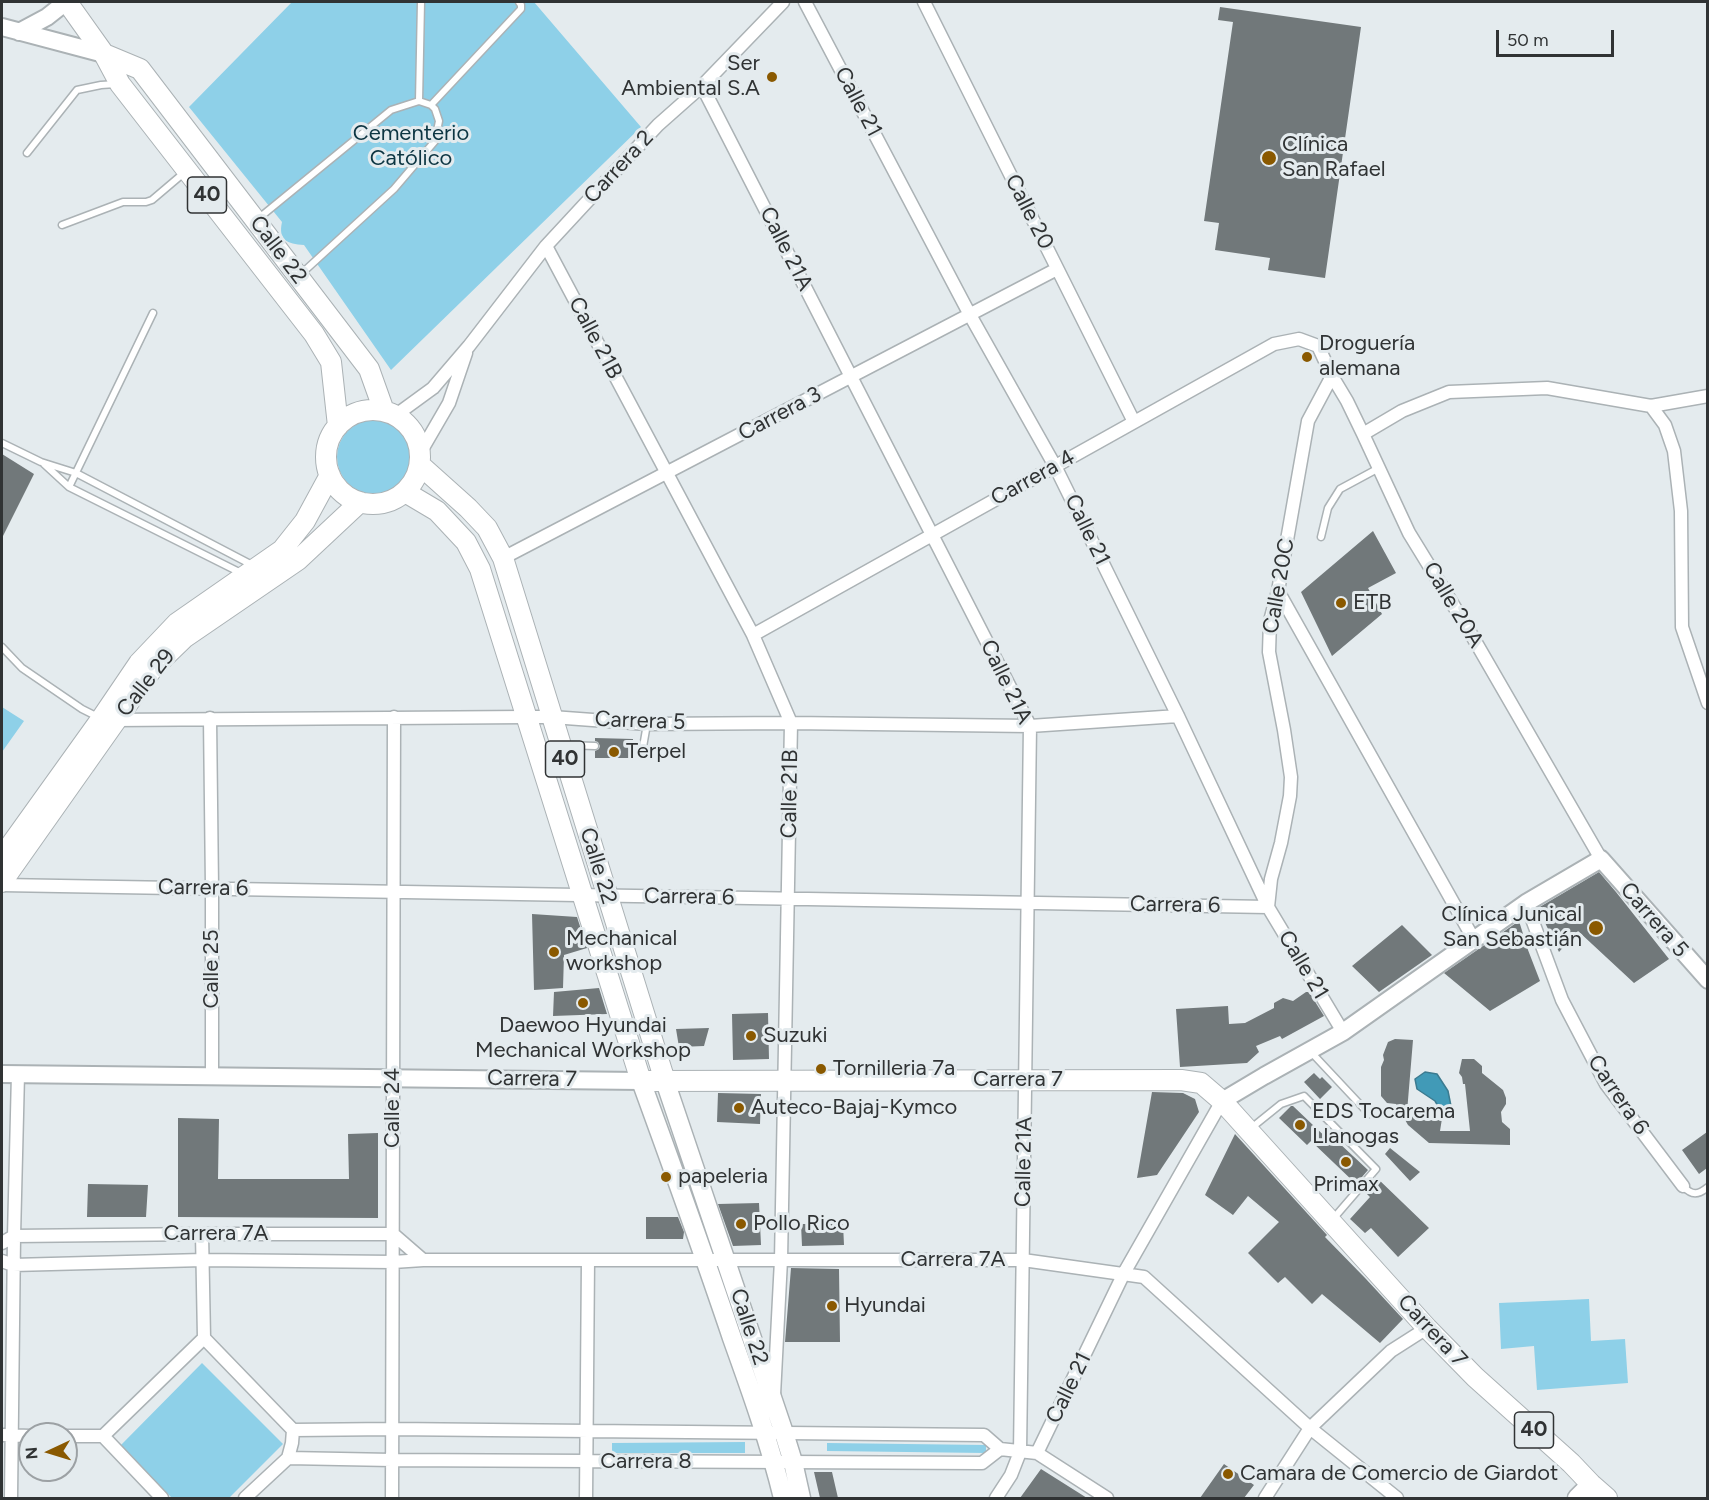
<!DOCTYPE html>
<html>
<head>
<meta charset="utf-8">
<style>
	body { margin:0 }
	#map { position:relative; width:1709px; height:1500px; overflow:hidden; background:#e4ebee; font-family:Figtree,sans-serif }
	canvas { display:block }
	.frame { position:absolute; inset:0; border:3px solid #303334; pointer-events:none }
	.north { position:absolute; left:18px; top:1422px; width:60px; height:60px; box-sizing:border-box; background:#e4ebee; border:2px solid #9ca1a4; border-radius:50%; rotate:266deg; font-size:16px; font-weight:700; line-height:24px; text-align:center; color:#303334 }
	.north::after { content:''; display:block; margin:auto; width:21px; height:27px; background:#8a5900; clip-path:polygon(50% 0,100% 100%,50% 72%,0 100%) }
	.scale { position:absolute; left:1496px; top:30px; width:118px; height:27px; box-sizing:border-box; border:3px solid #303334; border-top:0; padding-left:8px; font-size:18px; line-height:21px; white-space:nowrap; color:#303334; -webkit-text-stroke:4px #e4ebee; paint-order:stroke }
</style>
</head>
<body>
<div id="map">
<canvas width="1709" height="1500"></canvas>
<div class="frame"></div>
<div class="north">N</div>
<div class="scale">50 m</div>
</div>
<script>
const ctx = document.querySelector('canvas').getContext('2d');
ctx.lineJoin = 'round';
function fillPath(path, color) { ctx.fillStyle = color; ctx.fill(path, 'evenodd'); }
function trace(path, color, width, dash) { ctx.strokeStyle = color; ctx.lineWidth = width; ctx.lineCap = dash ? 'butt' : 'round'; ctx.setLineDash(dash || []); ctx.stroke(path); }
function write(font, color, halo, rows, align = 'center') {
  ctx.font = font + ' Figtree,sans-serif'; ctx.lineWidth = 6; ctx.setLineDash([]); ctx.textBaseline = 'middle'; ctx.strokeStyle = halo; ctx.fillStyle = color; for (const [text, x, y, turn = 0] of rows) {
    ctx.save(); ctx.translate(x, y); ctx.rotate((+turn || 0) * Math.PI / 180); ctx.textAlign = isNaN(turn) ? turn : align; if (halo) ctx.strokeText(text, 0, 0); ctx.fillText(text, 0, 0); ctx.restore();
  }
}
fillPath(new Path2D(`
	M292 2H534L641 127 391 370 304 245C287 244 278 240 282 222L189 107Z
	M337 457a37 37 0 1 1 74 0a37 37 0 1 1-74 0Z
	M2 707 24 721 2 752Z
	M1589 1299 1591 1341 1625 1339 1628 1383 1537 1390 1534 1346 1501 1349 1499 1303Z
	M202 1363 283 1444 229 1498H172L120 1446Z
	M745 1442V1453H612V1443Z
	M827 1443 986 1445V1453L827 1451Z`), '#8ed0e8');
const water = new Path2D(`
	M1425 1072 1437 1074 1448 1091 1451 1106 1446 1112 1441 1111 1435 1101 1417 1089 1415 1079Z`);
fillPath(water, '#419ab7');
trace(water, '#3c7b90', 1.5);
fillPath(new Path2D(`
	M1220 7 1361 27 1325 278 1268 270 1270 258 1215 250 1219 223 1204 221 1233 22 1218 20Z
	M2 454 34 474 2 538Z
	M1373 531 1396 573 1368 588 1382 614 1332 656 1301 592Z
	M595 738 633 739V742L630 743 628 746 629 750 633 752V758H595V751L599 749 600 746 598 742 595 741Z
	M1599 872 1616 892 1669 959 1634 983 1578 931 1559 952 1538 908Z
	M532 914 577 917 587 948 564 955 563 988 534 990Z
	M1519 921 1528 950 1540 981 1490 1011 1444 973Z
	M1402 925 1432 955 1379 992 1352 966Z
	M599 988 607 1014 553 1016 554 992Z
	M1306 992H1309L1324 1016 1282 1039 1280 1036 1256 1046 1259 1052 1247 1063 1180 1067 1176 1009 1228 1006 1229 1024 1245 1023 1274 1008V1003L1283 998 1293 1001Z
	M768 1013 769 1059 733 1060 732 1014Z
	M709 1028 704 1046 679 1047 676 1029Z
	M1395 1039 1413 1040 1407 1112 1426 1113 1433 1118 1444 1106 1440 1131H1470L1465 1084H1463L1462 1077 1459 1073 1462 1059H1474L1482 1066V1073L1503 1090 1506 1098V1104L1501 1112 1502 1122 1510 1129V1145L1429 1143 1408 1125 1396 1104 1387 1103 1381 1096V1067L1384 1060 1383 1055 1388 1042Z
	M1314 1073 1320 1079 1322 1077 1332 1087 1320 1099 1304 1082Z
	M1152 1092 1183 1093 1195 1099 1199 1112 1157 1175 1137 1178Z
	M718 1093 761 1094 760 1124 717 1122Z
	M1291 1106H1293L1335 1146 1338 1142 1368 1170 1356 1184 1311 1141 1307 1145 1279 1118Z
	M178 1118 219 1119 218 1179H349L348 1134 378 1133V1218L178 1217Z
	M1707 1132V1168L1699 1174 1682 1150Z
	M1235 1134 1327 1235 1325 1237 1366 1279 1403 1319 1380 1343 1322 1294 1312 1304 1285 1277 1278 1283 1248 1253 1279 1222 1248 1196 1233 1215 1205 1195Z
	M1390 1148 1420 1172 1410 1181 1385 1154Z
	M1376 1177 1429 1228 1398 1257 1371 1228 1365 1233 1350 1219 1370 1197 1364 1191Z
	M88 1184 148 1185 146 1217H87Z
	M759 1203 761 1245 733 1246 718 1204Z
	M646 1217H678L684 1232 683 1239H646Z
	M801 1224H843L844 1245 802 1246Z
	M791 1268 839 1269 840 1342H785Z
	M1224 1464 1254 1485 1244 1498H1200Z
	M1041 1469 1087 1498H1020Z
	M814 1472H832L838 1498H820Z`), '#71787a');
const service = new Path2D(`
	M419 101 421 2
	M431 105 521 9V5L519 2
	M27 153 77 90 101 85 116 84
	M259 218 391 110 419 101 431 105 435 109 439 121 435 141 394 189 301 274
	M62 225 123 202H146L152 200 185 172
	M2 443 41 462 76 473 254 566
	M44 464 69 487 241 573
	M69 487 153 313
	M1321 537 1328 508 1340 489 1379 468
	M2 647 22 668 82 709 98 717
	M565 745 595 746
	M633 747H643L647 724
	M1310 1051 1369 1114
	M1250 1129 1281 1104 1304 1096 1376 1169 1333 1219
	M1683 1186C1692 1196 1698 1195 1708 1187`);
const minor = new Path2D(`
	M805 2 970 315 1055 466 1178 716 1268 907 1343 1032
	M924 2 1134 422
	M702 86 1030 726 1020 1452 1011 1475 996 1498
	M546 246 753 635 791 723 781 1260 774 1395
	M1651 406 1665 425 1674 451 1681 511 1682 627 1708 703
	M396 415 433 388 469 346 546 246 658 125 702 86 783 2
	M1363 434 1402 411 1449 392 1547 388 1651 406 1708 396
	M420 453 449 403 466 353
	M503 558 1057 269
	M1278 591 1473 938
	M753 635 1274 344 1299 339 1318 346 1332 376 1347 401 1363 434 1409 533 1471 634 1601 859
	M210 718 212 888V1076
	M112 720 526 717H552L647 724 791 723 1030 726 1178 716
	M2 885 1268 907 1271 879 1281 843 1290 796 1291 777 1284 730 1269 652 1270 621 1278 591 1308 421 1332 376
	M1526 903 1562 1000 1606 1084 1683 1186
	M202 1234 204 1338
	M2 1243 14 1236 202 1234H393L423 1260
	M2 1261 13 1265 203 1260 393 1262 423 1260H1023L1144 1277 1310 1428 1397 1498
	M204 1338 293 1430 292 1443 288 1458 245 1498
	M2 1435 30 1436
	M66 1436H103L204 1338
	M103 1436 162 1498
	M1000 1449 1037 1453 1107 1498
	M1037 1453 1124 1273 1222 1101
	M288 1458 392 1460 982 1463 1000 1449 984 1435 392 1429 293 1430
	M11 1498 14 1236 18 1074
	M392 1498 394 717
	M586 1498 588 1260
	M1265 1498 1310 1428 1391 1351 1427 1328`);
const tertiary = new Path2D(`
	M2 27 104 54
	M19 32 47 17 66 2
	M2 1074 641 1081
	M1222 1101 1264 1076 1343 1032 1526 903 1601 859 1708 980`);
const secondary = new Path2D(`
	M641 1081C672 1166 703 1252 732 1338 751 1391 770 1444 783 1498
	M665 1081 784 1433 793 1462 801 1498
	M1577 1498 1591 1484`);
const primary = new Path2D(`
	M67 2 104 54 120 84 314 334 331 362 338 426
	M104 54 140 69 369 369 384 411
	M326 457a47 47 0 1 1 94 0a47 47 0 1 1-94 0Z
	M420 465 468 508 487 528 503 558 665 1081
	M405 492 437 511 466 542 480 569 641 1081 1181 1080 1201 1083 1222 1101 1427 1328 1475 1377 1571 1463 1591 1484 1607 1498
	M2 857 101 719 139 663 177 623 282 550 305 521 330 475
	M2 882 153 668 184 638 298 560 360 502`);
trace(service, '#abb2b5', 9);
trace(minor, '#abb2b5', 15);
trace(tertiary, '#abb2b5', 20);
trace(secondary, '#abb2b5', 21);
trace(primary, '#abb2b5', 22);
trace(service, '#fff', 6);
trace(minor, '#fff', 12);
trace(tertiary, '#fff', 16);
trace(secondary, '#fff', 18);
trace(primary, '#fff', 20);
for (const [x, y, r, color] of [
	[772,77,6,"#8a5900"],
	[1269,158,8,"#8a5900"],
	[1307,357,6,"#8a5900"],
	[1341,603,6,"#8a5900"],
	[614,752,6,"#8a5900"],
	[1596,928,8,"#8a5900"],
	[554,952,6,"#8a5900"],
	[583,1003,6,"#8a5900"],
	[751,1036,6,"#8a5900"],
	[821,1069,6,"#8a5900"],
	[739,1108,6,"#8a5900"],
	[1300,1125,6,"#8a5900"],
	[1346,1162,6,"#8a5900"],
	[666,1177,6,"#8a5900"],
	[741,1224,6,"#8a5900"],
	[832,1306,6,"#8a5900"],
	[1228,1474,6,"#8a5900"]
]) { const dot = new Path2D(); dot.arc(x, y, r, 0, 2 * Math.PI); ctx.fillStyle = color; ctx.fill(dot); trace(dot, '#e4ebee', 2); }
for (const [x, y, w] of [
	[207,195,39],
	[565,759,39],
	[1534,1430,39]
]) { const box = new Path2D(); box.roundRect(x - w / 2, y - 18, w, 36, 4.5); ctx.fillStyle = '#e4ebee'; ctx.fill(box); trace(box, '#303334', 1.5); }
write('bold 21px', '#303334', null, [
	["40",207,195],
	["40",565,759],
	["40",1534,1430]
]);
write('22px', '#303334', '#e4ebee', [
	["Ser",760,64,"right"],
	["Ambiental S.A",760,89,"right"],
	["Clínica",1282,145],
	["San Rafael",1282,170],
	["Droguería",1319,344],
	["alemana",1319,369],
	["ETB",1353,603],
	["Terpel",626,752],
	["Clínica Junical",1582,915,"right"],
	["San Sebastián",1582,940,"right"],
	["Mechanical",566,939],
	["workshop",566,964],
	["Daewoo Hyundai",583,1026,"center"],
	["Mechanical Workshop",583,1051,"center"],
	["Suzuki",763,1036],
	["Tornilleria 7a",833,1069],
	["Auteco-Bajaj-Kymco",751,1108],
	["EDS Tocarema",1312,1112],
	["Llanogas",1312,1137],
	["papeleria",678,1177],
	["Primax",1346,1185,"center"],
	["Pollo Rico",753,1224],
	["Hyundai",844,1306],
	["Camara de Comercio de Giardot",1240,1474]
], 'left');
write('22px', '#303334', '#e4ebee', [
	["Calle 21",858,102,62],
	["Carrera 2",619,167,-47],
	["Calle 20",1029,212,63],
	["Calle 21A",786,249,63],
	["Calle 22",278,250,53],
	["Calle 21B",595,338,62],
	["Carrera 3",780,414,-28],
	["Carrera 4",1033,478,-29],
	["Calle 21",1087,530,64],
	["Calle 20C",1279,586,-80],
	["Calle 20A",1453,605,59],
	["Calle 21A",1006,682,64],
	["Calle 29",146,683,-52],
	["Carrera 5",640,721,2],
	["Calle 21B",790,794,-89],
	["Calle 22",598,866,73],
	["Carrera 6",203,888,1],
	["Carrera 6",689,897,1],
	["Carrera 6",1175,905,1],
	["Carrera 5",1654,920,49],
	["Calle 21",1303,965,59],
	["Calle 25",212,969,-90],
	["Carrera 7",532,1079,1],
	["Carrera 7",1018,1080],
	["Carrera 6",1618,1095,56],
	["Calle 24",393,1108,-90],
	["Calle 21A",1024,1162,-89],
	["Carrera 7A",216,1234],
	["Carrera 7A",953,1260],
	["Calle 22",749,1327,72],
	["Carrera 7",1432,1331,47],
	["Calle 21",1069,1388,-64],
	["Carrera 8",646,1462]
]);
write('22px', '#0c3542', '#e4ebee', [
	["Cementerio",411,134],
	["Católico",411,159]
]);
</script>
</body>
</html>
